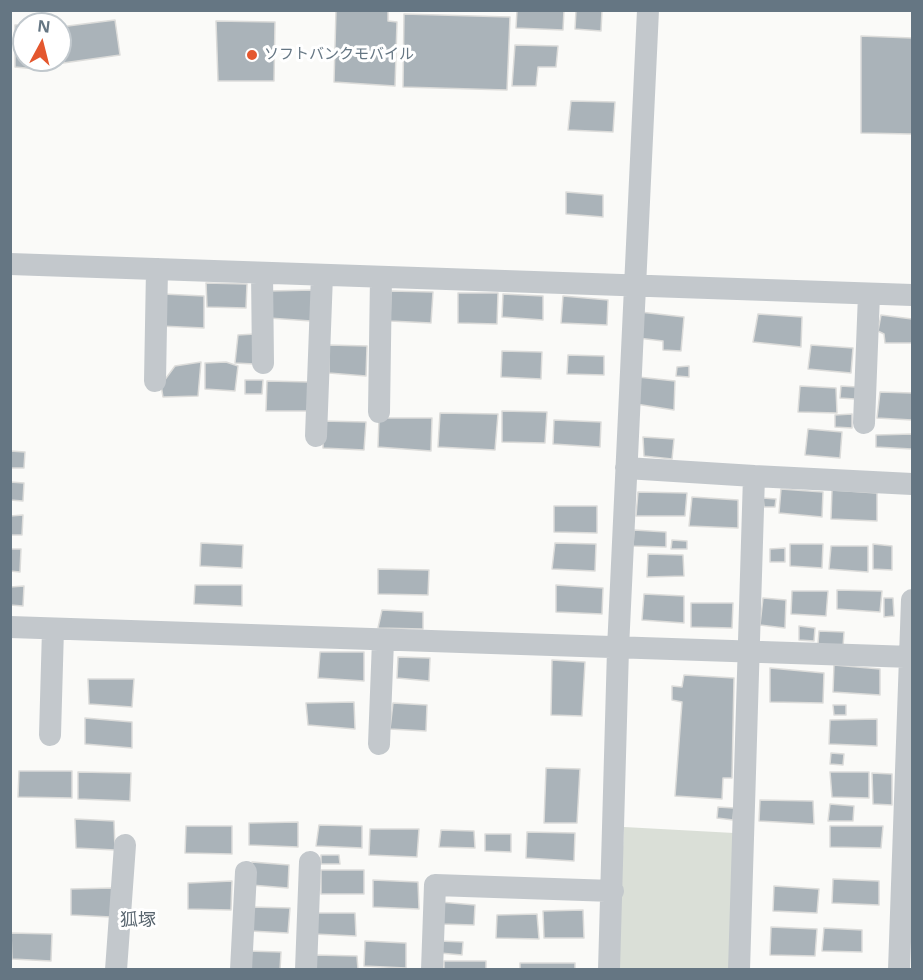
<!DOCTYPE html>
<html>
<head>
<meta charset="utf-8">
<style>
	body { margin:0 }
	#map { position:relative; width:923px; height:980px; overflow:hidden; background:#fafaf8; font-family:"Noto Sans",sans-serif }
	canvas { display:block }
	.frame { position:absolute; inset:0; border:12px solid #657683; pointer-events:none }
	.north { position:absolute; left:12px; top:12px; width:60px; height:60px; box-sizing:border-box; background:#fff; border:2px solid #c1c8cd; border-radius:50%; rotate:7deg; font-size:16px; font-weight:700; line-height:24px; text-align:center; color:#657683 }
	.north::after { content:''; display:block; margin:auto; width:21px; height:27px; background:#e4572e; clip-path:polygon(50% 0,100% 100%,50% 72%,0 100%) }
</style>
</head>
<body>
<div id="map">
<canvas width="923" height="980"></canvas>
<div class="frame"></div>
<div class="north">N</div>
</div>
<script>
const ctx = document.querySelector('canvas').getContext('2d');
ctx.lineJoin = 'round';
function fillPath(path, color) { ctx.fillStyle = color; ctx.fill(path, 'evenodd'); }
function trace(path, color, width, dash) { ctx.strokeStyle = color; ctx.lineWidth = width; ctx.lineCap = dash ? 'butt' : 'round'; ctx.setLineDash(dash || []); ctx.stroke(path); }
function write(font, color, halo, rows, align = 'center') {
  ctx.font = font + ' "Noto Sans","Noto Sans JP",sans-serif'; ctx.lineWidth = 6; ctx.setLineDash([]); ctx.textBaseline = 'middle'; ctx.strokeStyle = halo; ctx.fillStyle = color; for (const [text, x, y, turn = 0] of rows) {
    ctx.save(); ctx.translate(x, y); ctx.rotate((+turn || 0) * Math.PI / 180); ctx.textAlign = isNaN(turn) ? turn : align; if (halo) ctx.strokeText(text, 0, 0); ctx.fillText(text, 0, 0); ctx.restore();
  }
}
fillPath(new Path2D(`
	M624 827 734 833 729 969 617 970Z`), '#dadfd7');
const building = new Path2D(`
	M336 10H388V21L397 22 395 86 334 82Z
	M517 10H564L563 30 516 28Z
	M576 10H602L601 31 575 29Z
	M404 14 510 17 507 90 403 87Z
	M115 20 120 55 63 63 60 27Z
	M216 21 275 22 274 81H218Z
	M15 25H24V60H47L46 70 15 67Z
	M861 36 912 38V134L861 133Z
	M515 45 558 46 556 67H538L536 86H512Z
	M571 101 615 102 613 132 568 130Z
	M566 192 603 195V217L566 214Z
	M206 283 247 284 246 308 207 307Z
	M313 290 311 321 269 318V291Z
	M391 291 433 292 431 323 390 321Z
	M458 293H498L497 324 458 323Z
	M163 294 204 296V328L160 326Z
	M503 294 543 296V320L502 317Z
	M563 296 608 300 607 325 561 323Z
	M640 312 684 317 681 351 663 350V341L638 338Z
	M758 314 802 317 801 347 753 342Z
	M881 315 912 319V343H885L884 334 878 331Z
	M255 334 254 364 235 363 238 335Z
	M329 345 367 346 366 376 329 373Z
	M811 345 853 348 851 373 808 369Z
	M502 351 542 352 541 379 501 377Z
	M568 355 604 356V375L567 374Z
	M201 362 198 396 163 397 161 385 175 366Z
	M226 362 238 366 235 391 205 389V363Z
	M689 366V377L676 376 677 367Z
	M638 377 675 381 674 410 636 404Z
	M245 380H263L262 394H245Z
	M267 381 311 382V411H266Z
	M800 386 836 388 837 413 798 412Z
	M841 386 857 387 855 399 840 398Z
	M880 392 912 393V420L877 418Z
	M502 411 547 412 545 443 502 442Z
	M440 413 498 414 495 450 438 447Z
	M852 414V428L835 427V415Z
	M379 418H432L431 451 378 447Z
	M554 420 601 422 600 447 553 444Z
	M323 421 366 422 364 450 323 448Z
	M808 429 842 432 840 458 805 455Z
	M912 434V449L876 447V435Z
	M643 437 674 439 672 459 644 456Z
	M10 451 25 452 24 468H10Z
	M10 482 24 483 23 501 10 500Z
	M781 489 823 492 822 517 779 513Z
	M832 490 877 493V521L831 519Z
	M638 492 687 493 685 516H636Z
	M692 497 738 500V528L689 526Z
	M763 498 776 499 775 507H764Z
	M554 506H597V533L554 532Z
	M23 515 22 535H10V516Z
	M634 530 666 532V547L633 546Z
	M672 540 687 541V549H671Z
	M201 543 243 545 242 568 200 566Z
	M555 543 596 544 595 571 552 569Z
	M790 544H823L822 568 790 566Z
	M873 544 892 546V570L873 569Z
	M831 546H868V572L829 569Z
	M785 548V562H770V549Z
	M10 549H21L20 572 10 571Z
	M648 554 683 555 684 576 647 577Z
	M378 569 429 570 428 595 378 594Z
	M195 585H242V606L194 604Z
	M556 585 603 588 602 614 556 612Z
	M24 586 23 606 10 605V587Z
	M837 590 882 591 880 612 837 609Z
	M792 591H828L826 616 791 614Z
	M644 594 684 596V623L642 620Z
	M763 598 786 600 785 628 760 625Z
	M884 598H893L894 616 884 617Z
	M691 603H733L732 628 691 627Z
	M382 610 423 612V629L378 628Z
	M799 626 815 628 814 641 799 640Z
	M819 631 844 632 843 647 818 644Z
	M320 652H364V681L318 678Z
	M398 657 430 658 429 681 397 678Z
	M552 660 585 662 582 716 551 715Z
	M834 665 880 669V695L833 692Z
	M770 668 824 673 823 703 770 702Z
	M684 675 734 678 732 778H723L722 799 675 796 682 702 672 700V686L682 687Z
	M88 679H134L132 707 89 704Z
	M354 702 355 729 308 725 306 703Z
	M393 703 427 705 426 731 390 729Z
	M833 705H846V715H834Z
	M85 718 132 722V748L85 744Z
	M877 719V746L829 744 830 720Z
	M831 753 844 754 843 765 830 764Z
	M546 768 580 769 577 823H544Z
	M19 771H72V798L18 797Z
	M78 772 131 773 130 801 78 799Z
	M830 772H869V798L832 797Z
	M872 773 892 774V805L873 804Z
	M760 800 813 801 814 824 759 821Z
	M830 804 854 806 853 821H828Z
	M718 807 734 808 733 820 717 818Z
	M75 819 114 821 115 850 76 848Z
	M298 822V847L249 845V823Z
	M319 825 362 826V848L316 846Z
	M186 826H232V854L185 853Z
	M830 826H883L881 848 830 847Z
	M370 829H419L417 857 369 855Z
	M441 830 474 831 475 848 439 847Z
	M527 832 575 833 574 861 526 858Z
	M485 834H511V852L485 851Z
	M321 855H339L340 864H321Z
	M252 862 289 865 288 888 251 885Z
	M321 870H364V894H321Z
	M833 879 879 881V905L832 903Z
	M373 880 418 882 419 909 373 907Z
	M232 881 231 910 188 909V883Z
	M774 886 819 889 817 913 773 911Z
	M112 888 111 917 71 915V889Z
	M440 902 475 905 474 925 440 924Z
	M251 907 290 908 288 933 250 931Z
	M583 910 584 938H544L543 911Z
	M315 913H355L356 936 314 934Z
	M537 914 539 939 496 938 497 915Z
	M771 927 817 929 815 956 770 955Z
	M824 928 862 930V952L822 951Z
	M11 933 52 934 51 961 12 959Z
	M365 941 406 943V968L364 966Z
	M440 941 463 942 462 955 440 953Z
	M248 951 281 952 280 970H246Z
	M315 955 357 956 358 970H315Z
	M444 961H486V970H444Z
	M520 963H575V970H520Z`);
fillPath(building, '#aab3b9');
trace(building, '#dcdcda', 1.5);
trace(new Path2D(`
	M10 264 912 295
	M262 273 263 363
	M155 381 157 269
	M379 412 381 277
	M864 423 869 294
	M316 436 322 275
	M626 468 754 476 739 970
	M754 476 912 484
	M10 627 912 657
	M50 735 53 629
	M379 744 383 641
	M116 970 125 845
	M241 970 246 872
	M306 970 310 862
	M432 970 435 885 613 891
	M609 970 618 649 648 10
	M899 970 912 600`), '#c3c8cc', 22);
for (const [x, y, r, color] of [
	[252,55,6,"#e4572e"]
]) { const dot = new Path2D(); dot.arc(x, y, r, 0, 2 * Math.PI); ctx.fillStyle = color; ctx.fill(dot); trace(dot, '#fff', 2); }
write('15px', '#657683', '#fff', [
	["ソフトバンクモバイル",264,55]
], 'left');
write('18px', '#57646e', '#fff', [
	["狐塚",138,921]
]);
</script>
</body>
</html>
